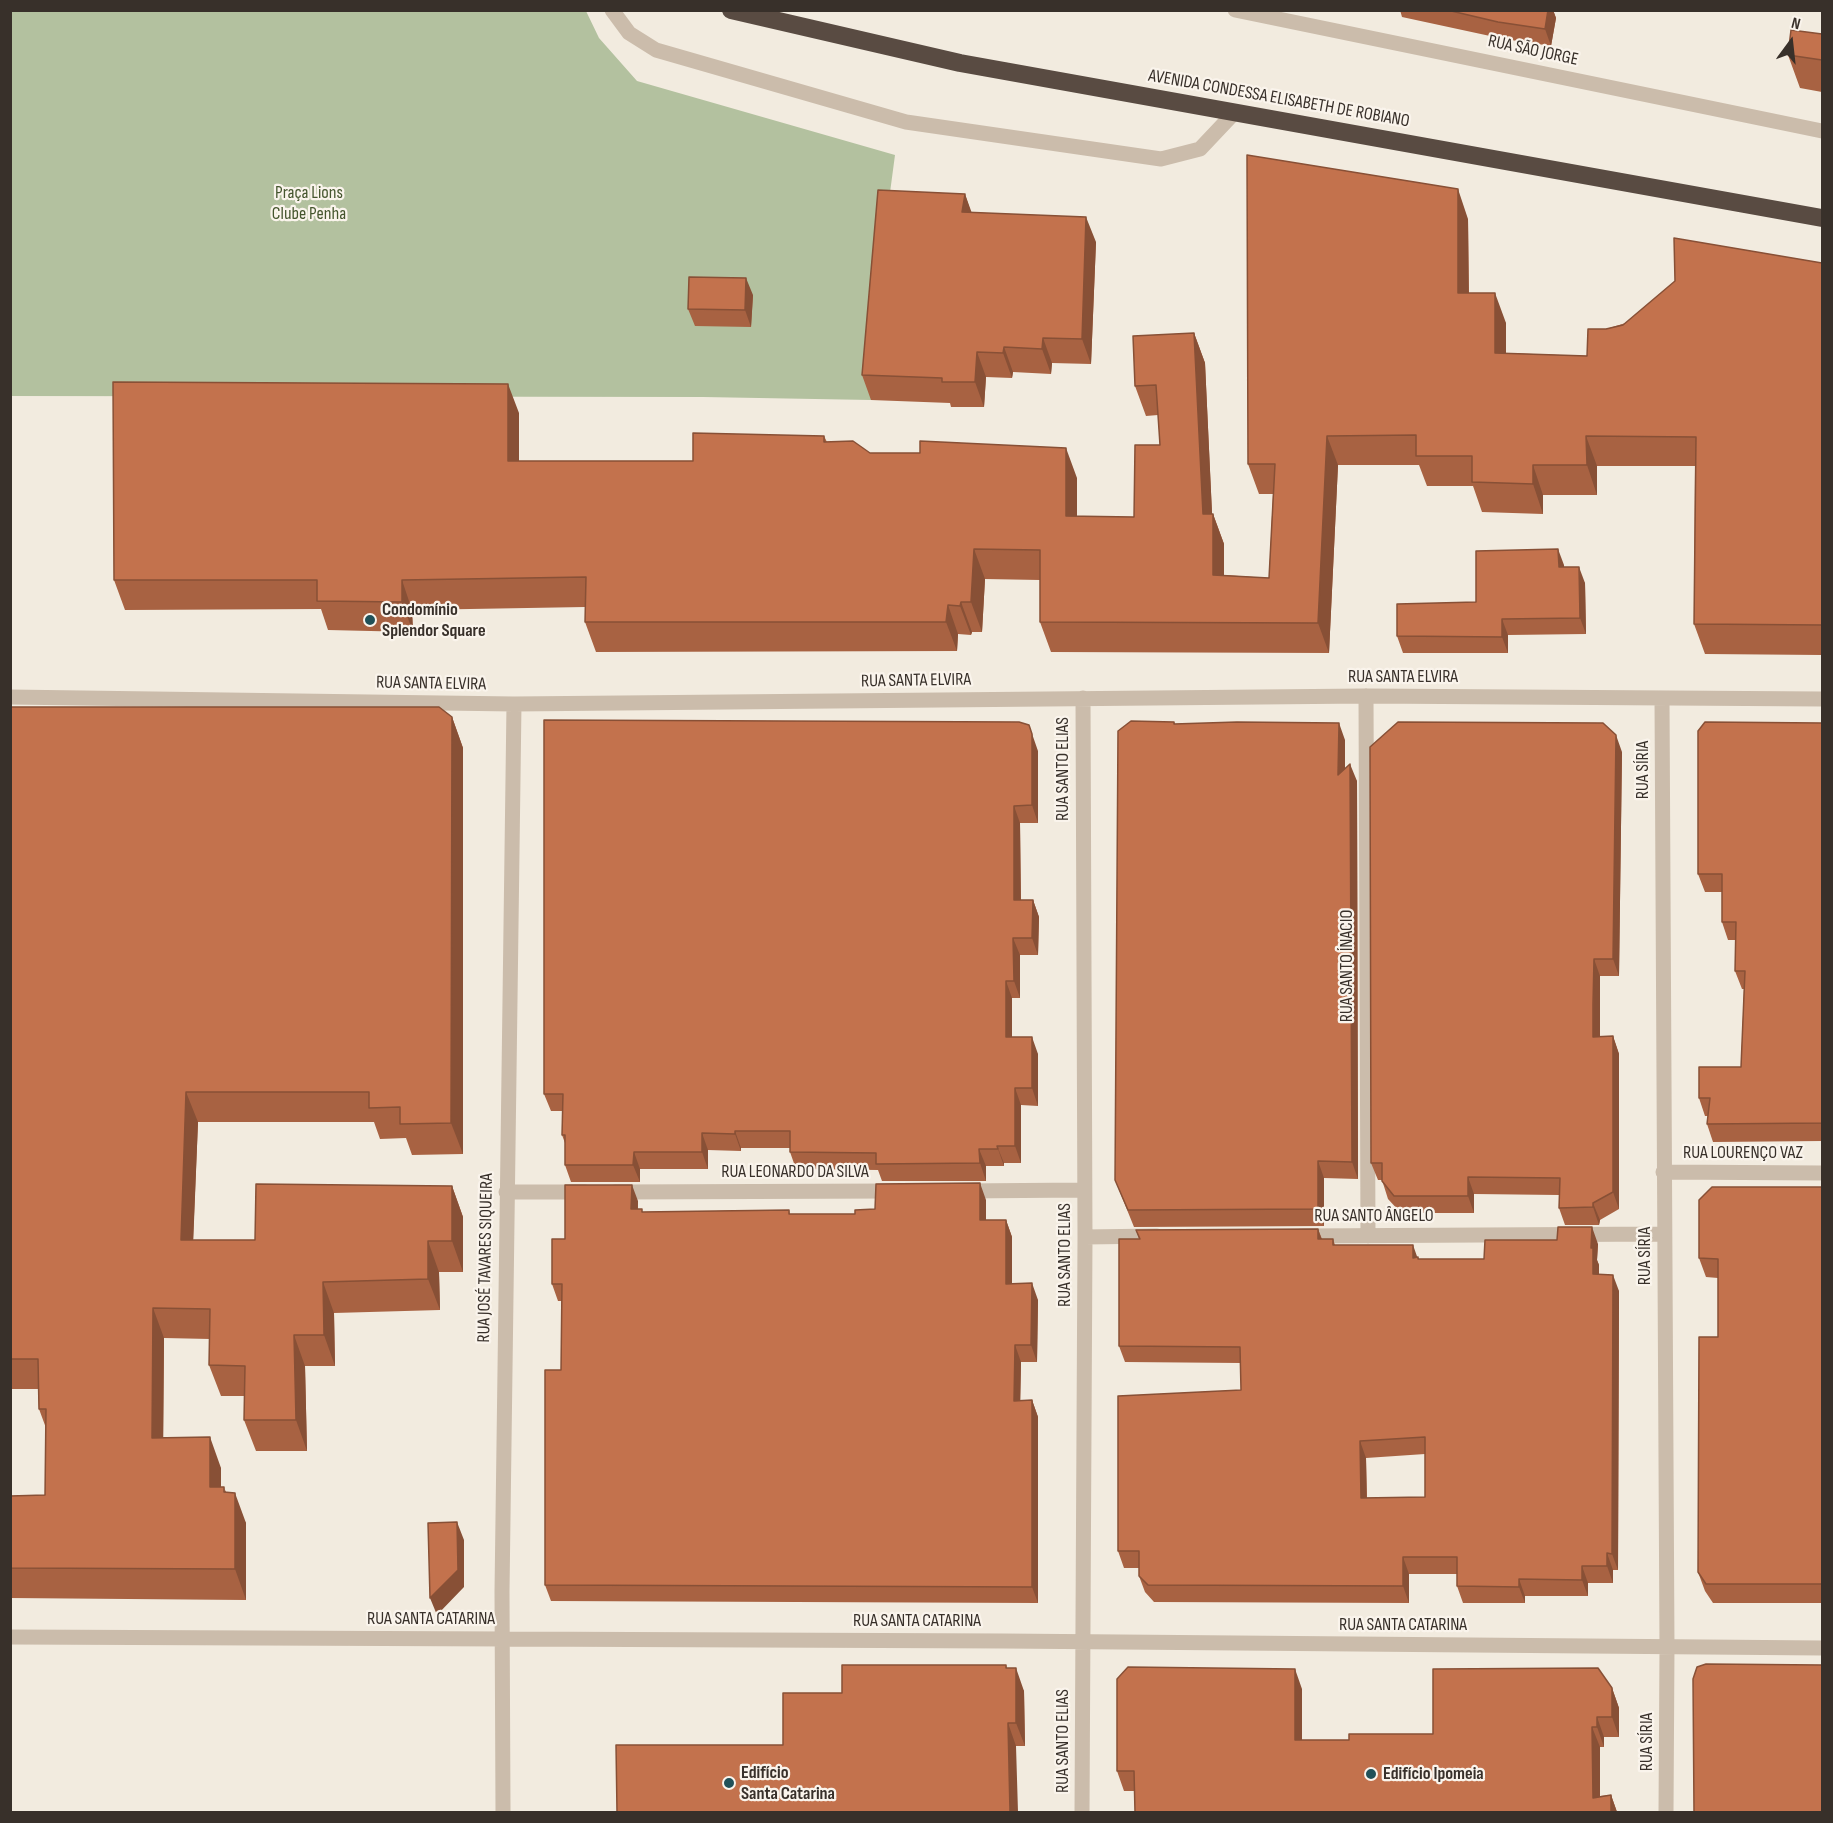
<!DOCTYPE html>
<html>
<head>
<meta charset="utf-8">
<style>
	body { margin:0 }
	#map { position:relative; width:1833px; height:1823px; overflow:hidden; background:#f2ebdf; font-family:"Sofia Sans Condensed",sans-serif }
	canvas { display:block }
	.frame { position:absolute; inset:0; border:12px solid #38302a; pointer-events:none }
	.north { position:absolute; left:1761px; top:12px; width:60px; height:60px; -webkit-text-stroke:4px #faf4ec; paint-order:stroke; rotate:15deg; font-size:16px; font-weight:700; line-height:24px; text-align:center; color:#38302a }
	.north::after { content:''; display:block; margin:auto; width:21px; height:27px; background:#38302a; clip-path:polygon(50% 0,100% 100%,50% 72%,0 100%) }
</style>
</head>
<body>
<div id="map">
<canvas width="1833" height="1823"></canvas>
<div class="frame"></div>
<div class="north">N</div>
</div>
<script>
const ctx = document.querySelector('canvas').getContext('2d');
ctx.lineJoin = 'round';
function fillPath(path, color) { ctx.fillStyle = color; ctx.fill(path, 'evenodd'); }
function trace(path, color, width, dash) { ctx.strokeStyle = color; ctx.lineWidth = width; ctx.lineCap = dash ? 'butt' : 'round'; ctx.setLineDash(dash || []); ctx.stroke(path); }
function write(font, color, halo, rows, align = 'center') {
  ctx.font = font + ' "Sofia Sans Condensed",sans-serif'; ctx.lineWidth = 4.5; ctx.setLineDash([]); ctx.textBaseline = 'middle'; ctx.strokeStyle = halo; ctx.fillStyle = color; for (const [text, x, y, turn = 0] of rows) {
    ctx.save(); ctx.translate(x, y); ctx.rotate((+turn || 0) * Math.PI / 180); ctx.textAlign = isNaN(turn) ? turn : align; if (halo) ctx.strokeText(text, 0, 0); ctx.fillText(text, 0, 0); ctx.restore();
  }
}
fillPath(new Path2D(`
	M11 11H586L599 38 637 81 895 155 887 215 871 400 703 397 11 396Z`), '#b3c19f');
trace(new Path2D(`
	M612 10 629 33 656 50 906 122 1161 159 1200 149 1234 113`), '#cbbcab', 15);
trace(new Path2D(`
	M1235 10 1822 131
	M1366 696 1368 1236
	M10 697 514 704 1366 696 1822 699
	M1662 699 1667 1647 1666 1812
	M1663 1172 1822 1173
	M963 1191 1083 1190
	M506 1192H585
	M615 1192 894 1191
	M1301 1236 1664 1234
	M1085 1237 1157 1236
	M10 1637 1004 1641 1822 1648
	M503 1812 502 1591 514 704
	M1082 1812 1085 1237 1083 698`), '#cbbcab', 15);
trace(new Path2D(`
	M731 10 960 63 1822 218`), '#594b42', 18);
fillPath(new Path2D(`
	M1400 10H1553L1556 18 1551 46 1504 39 1402 17Z
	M1822 34V92L1800 88 1788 55Z
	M965 194 971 213 1096 242 1091 364 1052 363 1051 374 1013 372 1012 378 986 377 984 407H951L950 403 871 400 862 375Z
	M1468 219 1469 293 1506 323V353L1587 356 1606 329 1822 263V655L1705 654 1694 624 1695 466H1597V495H1543V514L1482 512 1473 486H1427L1419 465H1338L1329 653 1051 652 1040 622V580L985 579 982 632H972L971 635 958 634 957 651 596 652 585 622V607L412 610 413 632 328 630 321 609 125 610 114 580 519 413V461H693L824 436 827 442 870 453 1077 478V517H1134L1160 445 1158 415 1146 416 1135 386 1194 333 1205 363 1212 514H1213L1224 544V575L1269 578 1273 494H1259L1248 464Z
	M753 295 751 327 695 326 688 309Z
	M1564 565V567L1585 583 1586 634 1508 635V653H1403L1397 636 1476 602Z
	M10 707 452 717 463 748V1154L412 1155 406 1138 380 1139 374 1122H198L193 1240H255L452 1186 463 1217V1272H439L440 1310 334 1313 335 1366H305L307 1451H256L244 1420V1396H221L209 1365 210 1339 164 1338 163 1437 221 1468V1487L226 1492 246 1523V1600L10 1598V1496L45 1495 46 1428 39 1409 38 1389H10Z
	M1174 722 1175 724 1345 740V769L1357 781 1358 1179 1324 1178V1226L1134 1227 1115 1180Z
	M1822 723V1141L1713 1142 1707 1124 1708 1116H1705L1699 1098 1741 1067 1744 989H1742L1735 971 1736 940H1728L1722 922V892H1705L1698 874Z
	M1038 751V823H1020L1021 900H1033L1039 917 1038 955H1020V998H1012V1037L1038 1054V1106L1021 1105V1163H1004V1166H986V1181H882L878 1170 796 1169 790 1152V1148H741V1151L708 1150V1169H640V1182H571L565 1165V1143L562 1135V1111H551L544 1094Z
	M1622 752 1619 976H1600L1599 1022V1037L1613 1036 1619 1054V1209L1600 1220 1599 1225H1565L1559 1208V1195L1474 1194V1213H1401L1388 1199 1382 1180H1378L1371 1163Z
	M1822 1187V1603H1713L1705 1591 1698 1572 1718 1337V1278L1706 1277 1699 1258Z
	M986 1200V1220H1006L1012 1237V1284L1038 1300 1037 1362H1021L1020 1401 1032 1400 1038 1417V1603L551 1601 545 1585 561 1370 562 1301H558L552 1284 565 1239 638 1201V1209L643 1212 789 1210 790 1214H855L875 1209Z
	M1318 1229 1322 1239H1333L1335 1245 1418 1257 1419 1259H1484L1598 1244 1597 1260 1599 1265V1274L1619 1291 1618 1570H1613V1583H1588V1596H1525V1603H1463L1457 1586V1574H1409V1603L1154 1602 1145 1592 1139 1576V1568H1124L1118 1551 1241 1390V1363L1125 1362 1119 1346 1139 1239 1136 1230ZM1425 1454V1497L1367 1498 1366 1458Z
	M1006 1665 1007 1668 1024 1691 1025 1746 783 1745 842 1693Z
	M1612 1688 1619 1708V1737H1604V1747H1600V1796L1611 1795 1617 1812H1135V1791H1124L1117 1771 1302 1689V1740H1349L1433 1734Z`), '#a86242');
fillPath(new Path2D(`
	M1548 10H1553L1556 18 1551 46 1545 29Z
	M1458 189 1468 219 1469 323 1458 293Z
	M965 194 974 219 962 212Z
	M1086 217 1096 242 1091 364 1082 339Z
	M746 278 753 295 751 327 745 310Z
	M1495 293 1506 323V383L1495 353Z
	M1194 333 1205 363 1213 534V514L1224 544V605L1213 575 1203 514Z
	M1043 338 1052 363 1051 374 1042 349Z
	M1004 347 1013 372 1012 378 1003 353Z
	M977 352 986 377 984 407 975 382Z
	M508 384 519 413V491L508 461Z
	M1327 436 1338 465 1329 653 1318 623Z
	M1586 436 1597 466V495L1587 465Z
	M1066 448 1077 478V546L1066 516Z
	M1533 465 1543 495V514L1533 484Z
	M974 549 985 579 982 632 971 602Z
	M1558 549 1564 565 1565 583 1559 567Z
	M1579 567 1585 583 1586 634 1580 618Z
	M402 580 412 610 413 632 402 602Z
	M961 602 972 632 971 635 960 606Z
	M948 605 958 634 957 651 946 622Z
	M1502 619 1508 635V653L1502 637Z
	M452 717 463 748V1154L451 1123Z
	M1339 723 1345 740V792L1338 775Z
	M1029 725 1038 751V823L1032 805Z
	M1616 735 1622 752 1619 976 1613 959Z
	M1350 764 1357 781 1358 1179 1352 1162Z
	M1014 806 1020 823 1021 917 1014 900Z
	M1033 900 1039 917 1038 955 1032 938Z
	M1013 938 1020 955V998L1014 981Z
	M1594 959 1600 976V1054L1593 1037Z
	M1006 981 1012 998V1054L1006 1037Z
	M1613 1036 1619 1054V1209L1613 1192Z
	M1032 1037 1038 1054V1106L1032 1088Z
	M1015 1088 1021 1105V1163L1015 1146Z
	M186 1092 198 1122 192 1271 181 1240Z
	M735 1131 741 1148V1151L735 1134Z
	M702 1133 708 1150V1169L702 1152Z
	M997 1146 1004 1163V1166L998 1149Z
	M979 1149 986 1166V1181L980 1163Z
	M634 1152 640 1169V1182L633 1165Z
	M1318 1161 1324 1178V1226L1318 1209Z
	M1468 1177 1474 1194V1213L1468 1196Z
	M980 1183 986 1200V1237L980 1220Z
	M632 1185 638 1201 637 1226 631 1209Z
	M452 1186 463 1217V1272L452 1241Z
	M1593 1203 1600 1220 1599 1225 1593 1207Z
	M1006 1220 1012 1237V1300L1006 1284Z
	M1592 1227 1598 1244 1597 1260 1599 1265V1291L1593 1274 1591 1248Z
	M1318 1229 1324 1246 1318 1239Z
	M428 1241 439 1272 440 1310 428 1279Z
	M1413 1245 1419 1262 1413 1258Z
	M1613 1275 1619 1291 1618 1570 1612 1554Z
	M323 1282 334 1313 335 1366 324 1335Z
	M1032 1283 1038 1300 1037 1362 1031 1345Z
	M153 1308 164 1338 163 1468 152 1438Z
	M294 1335 305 1366 307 1451 296 1420Z
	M1015 1345 1021 1362 1020 1418 1014 1401Z
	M1032 1400 1038 1417V1603L1032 1587Z
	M210 1437 221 1468V1517L210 1487Z
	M1360 1441 1366 1458 1367 1514 1361 1498Z
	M224 1487 235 1517V1493L246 1523V1600L235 1569Z
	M457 1522 464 1540V1587L437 1615 430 1598Z
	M1607 1553 1613 1570V1583L1607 1566Z
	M1403 1557 1409 1574V1603L1403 1586Z
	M1582 1566 1588 1583V1596L1582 1580Z
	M1519 1579 1525 1596V1603L1519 1587Z
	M1016 1668 1024 1691 1025 1746 1016 1723Z
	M1295 1669 1302 1689V1760L1295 1740Z
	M1612 1688 1619 1708V1737L1612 1717Z
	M1597 1717 1604 1737V1747L1597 1727Z
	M1008 1723 1016 1746 1018 1812H1010Z
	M1592 1727 1600 1747V1812L1593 1798Z
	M1611 1795 1617 1812H1611Z`), '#885036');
const building = new Path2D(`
	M1447 10H1548L1545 29 1498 22Z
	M1791 30 1822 34V60L1788 55Z
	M1247 155 1458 189V293H1495V353L1587 356 1588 329H1606L1623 325 1675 281 1674 238 1822 263V625L1694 624 1696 437 1586 436 1587 465H1533V484L1472 482V456H1416V435L1327 436 1318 623 1040 622V550L974 549 971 602H961L960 606 948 605 946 622H585L586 577 402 580V602L317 601V580H114L113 382 508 384V461H693V433L824 436V442L853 441 870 453H920V441L1066 448V516L1134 517 1135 445H1160L1156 385 1135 386 1133 336 1194 333 1203 514H1213V575L1269 578 1275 464H1248Z
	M878 190 965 194 962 212 1086 217 1082 339 1043 338 1042 349 1004 347 1003 353 977 352 975 382H942V378L862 375Z
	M689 277 746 278 745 310 688 309Z
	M1558 549 1559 567H1579L1580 618 1502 619V637L1397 636V604L1476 602V551Z
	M10 707H439L452 717 451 1123 400 1124V1107L369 1108V1092H186L181 1240H255L256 1184 452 1186V1241H428V1279L323 1282 324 1335H294L296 1420H244L245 1366 209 1365 210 1309 153 1308 152 1438 210 1437V1487H224V1492L235 1493V1569L10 1568V1496L45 1495 46 1409H39L38 1359H10Z
	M544 720 1019 722 1029 725 1032 734V805L1014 806V900H1033L1032 938H1013L1014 981H1006V1037H1032V1088H1015V1146H997L998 1149H979L980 1163 876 1164V1153L790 1152V1131H735V1134L702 1133V1152H634L633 1165H565V1135H562L563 1094H544Z
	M1131 721 1174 722V724L1237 722 1339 723 1338 775 1350 764 1352 1162 1318 1161V1209L1128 1210 1115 1180 1118 731Z
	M1398 722 1603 723 1616 735 1613 959H1594L1593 1004V1037L1613 1036V1192L1593 1203V1207L1559 1208 1560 1178 1468 1177V1196H1394L1382 1181V1163H1371L1370 747Z
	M1705 722 1822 723V1123L1707 1124 1710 1098H1699V1067H1741L1745 971H1735L1736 922H1722V874H1698V731Z
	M980 1183V1220H1006V1284L1032 1283 1031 1345H1015L1014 1401 1032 1400V1587L545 1585V1370H561L562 1284H552V1239H565V1185H632L631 1209H642V1212L789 1210V1214H855V1210L875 1209 876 1184Z
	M1712 1187H1822V1584H1706L1698 1572 1699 1337H1718V1259L1699 1258V1200Z
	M1558 1227H1592L1591 1248H1593V1274L1613 1275 1612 1554 1607 1553V1566H1582V1580L1519 1579V1587L1457 1586V1557H1403V1586L1148 1585 1139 1576V1551H1118V1396L1241 1390 1240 1347 1119 1346V1239H1140L1136 1230 1318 1229V1239H1333V1245H1413V1258L1418 1257V1259H1484L1485 1240H1557ZM1425 1437V1497L1361 1498 1360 1441Z
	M457 1522 458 1570 430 1598 428 1523Z
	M1706 1664 1822 1665V1812H1694L1693 1679 1697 1667Z
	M842 1665H1006V1668H1016V1723H1008L1010 1812H617L616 1745H783V1693H842Z
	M1128 1667 1295 1669V1740H1349V1734H1433V1669L1598 1668 1612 1688V1717H1597V1727H1592L1593 1798 1611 1795V1812H1135L1134 1771H1117V1679Z`);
fillPath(building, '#c3724d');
trace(building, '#885036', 1.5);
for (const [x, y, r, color] of [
	[370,620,6,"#205159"],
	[1371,1774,6,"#205159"],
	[729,1783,6,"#205159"]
]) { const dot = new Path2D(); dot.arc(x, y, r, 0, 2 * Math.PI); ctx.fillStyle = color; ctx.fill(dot); trace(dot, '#faf4ec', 2); }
write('18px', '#38302a', '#faf4ec', [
	["RUA SÃO JORGE",1533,51,12],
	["AVENIDA CONDESSA ELISABETH DE ROBIANO",1279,99,10],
	["RUA SANTA ELVIRA",1403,677],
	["RUA SANTA ELVIRA",916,681,-1],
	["RUA SANTA ELVIRA",431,684,1],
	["RUA SANTO ELIAS",1063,769,-90],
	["RUA SÍRIA",1643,770,-90],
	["RUA SANTO ÍNACIO",1347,966,-90],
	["RUA LOURENÇO VAZ",1743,1153],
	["RUA LEONARDO DA SILVA",795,1172],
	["RUA SANTO ÂNGELO",1374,1216],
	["RUA SANTO ELIAS",1065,1255,-90],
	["RUA SÍRIA",1645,1256,-90],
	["RUA JOSÉ TAVARES SIQUEIRA",486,1258,-89],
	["RUA SANTA CATARINA",431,1619],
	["RUA SANTA CATARINA",917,1621],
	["RUA SANTA CATARINA",1403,1625],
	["RUA SANTO ELIAS",1063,1741,-90],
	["RUA SÍRIA",1647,1742,-90]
]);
write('18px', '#45562e', '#faf4ec', [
	["Praça Lions",309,193],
	["Clube Penha",309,214]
]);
write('bold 18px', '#38302a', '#faf4ec', [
	["Condomínio",382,610],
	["Splendor Square",382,631],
	["Edifício",741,1773],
	["Santa Catarina",741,1794],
	["Edifício Ipomeia",1383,1774]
], 'left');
</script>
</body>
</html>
